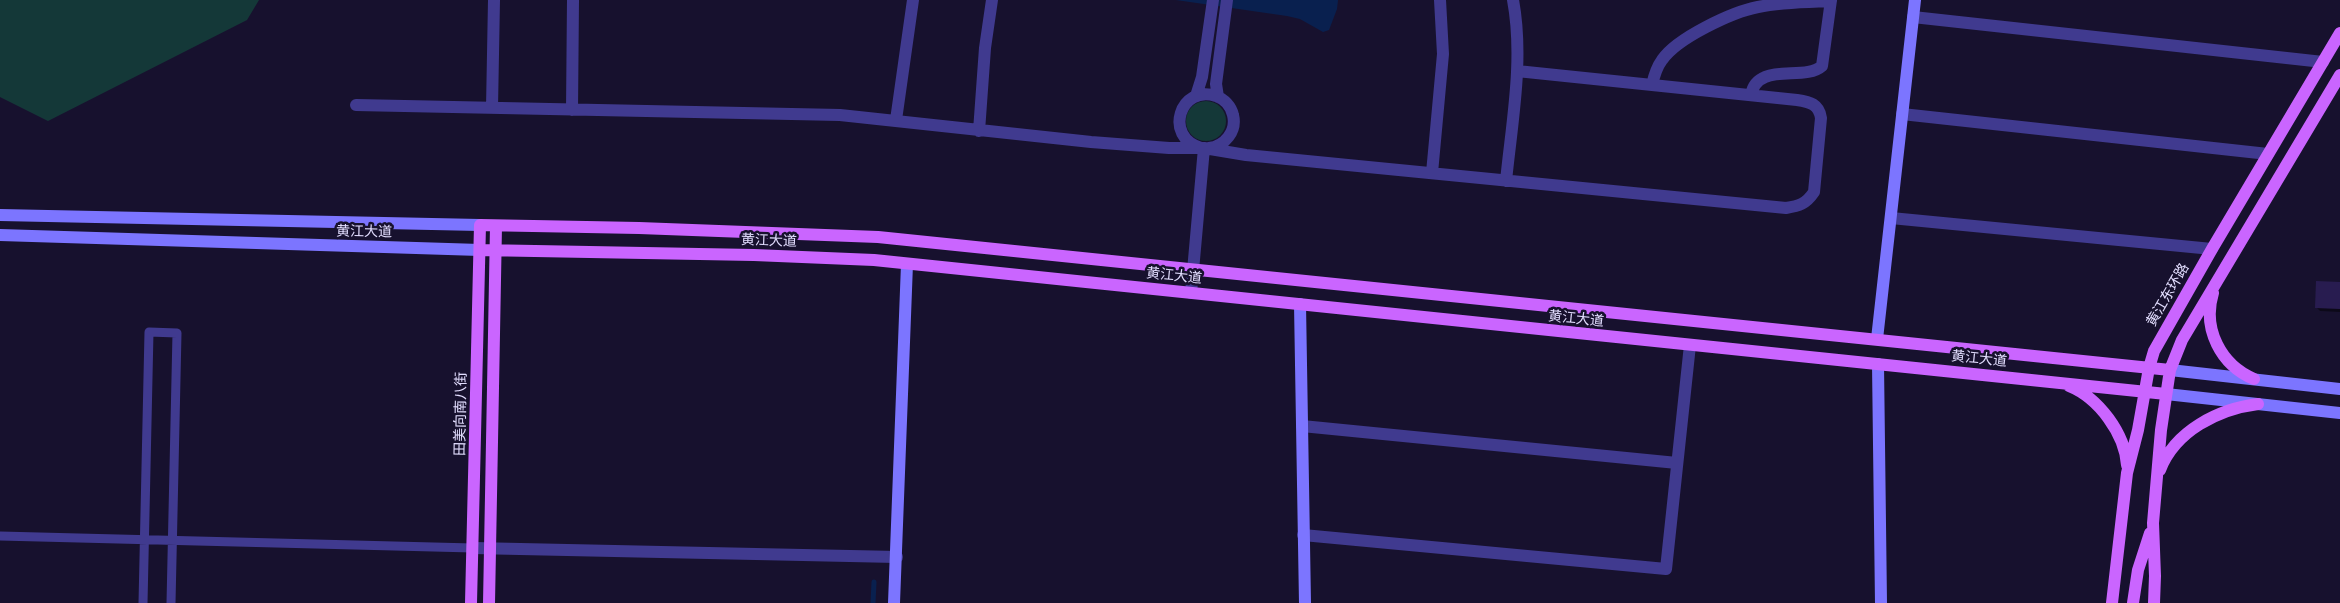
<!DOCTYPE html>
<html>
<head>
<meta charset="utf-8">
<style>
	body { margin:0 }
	canvas { display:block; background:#17112e }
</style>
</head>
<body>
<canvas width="2340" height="603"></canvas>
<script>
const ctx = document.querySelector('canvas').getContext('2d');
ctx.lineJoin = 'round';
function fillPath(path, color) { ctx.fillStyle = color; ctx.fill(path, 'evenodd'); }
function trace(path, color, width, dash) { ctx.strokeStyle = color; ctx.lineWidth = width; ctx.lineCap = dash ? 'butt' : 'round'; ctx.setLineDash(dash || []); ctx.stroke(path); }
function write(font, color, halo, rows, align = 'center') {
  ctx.font = font + ' Figtree,"Noto Sans SC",sans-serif'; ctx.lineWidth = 5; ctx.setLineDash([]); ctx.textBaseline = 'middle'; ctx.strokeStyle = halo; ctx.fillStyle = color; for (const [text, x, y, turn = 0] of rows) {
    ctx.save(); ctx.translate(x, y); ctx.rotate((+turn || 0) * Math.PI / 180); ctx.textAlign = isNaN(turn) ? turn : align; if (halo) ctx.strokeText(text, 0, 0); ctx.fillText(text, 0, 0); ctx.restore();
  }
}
fillPath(new Path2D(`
	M0 0H259L247 20 48 121 0 97Z
	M1186 121a20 20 0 1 1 40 0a20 20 0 1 1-40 0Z`), '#143838');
fillPath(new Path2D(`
	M1176 0H1338L1337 9 1329 30 1323 32 1300 19 1287 16Z`), '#09204f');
fillPath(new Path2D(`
	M2340 283V312L2320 311 2316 307Z`), '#0007');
trace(new Path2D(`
	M873 603 874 582`), '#09204f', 5);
fillPath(new Path2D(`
	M2316 281 2340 282V309L2315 308Z`), '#281c50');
trace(new Path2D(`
	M0 536 473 548
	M143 603 149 332 177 333 171 603`), '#403a8f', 9);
trace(new Path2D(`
	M1913 17 2323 62
	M1652 85C1654 76 1656 68 1662 60 1677 38 1732 12 1758 7 1782 2 1807 2 1831 1
	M1751 95C1757 61 1804 82 1822 66L1831 0
	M1196 96 1202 77 1213 0
	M1218 97 1216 84 1227 0
	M356 105 840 115 1091 142 1169 148H1204L1246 155 1786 208C1799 206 1806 204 1814 192L1821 118C1819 104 1810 102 1797 100L1517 71
	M492 108 494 0
	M572 110 573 0
	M1902 114 2268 154
	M896 120 913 0
	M979 131 985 48 992 0
	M1201 148C1163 137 1180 84 1216 96 1224 99 1231 106 1233 115 1237 131 1225 146 1209 148
	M1432 173 1443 54 1440 0
	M1506 181C1512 121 1524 59 1513 0
	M1891 218 2212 249
	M1191 293 1204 148
	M1302 426 1677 463
	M1303 535 1666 569 1690 345
	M473 548 897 557`), '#403a8f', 12);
trace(new Path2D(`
	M0 215 480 225
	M0 235 480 250
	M1300 304 1305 603
	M1877 339 1915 0
	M1878 364 1881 603
	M2170 370 2340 389
	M2166 394 2340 413
	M894 603 907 264`), '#7c75ff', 12);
trace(new Path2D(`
	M480 250 754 255 874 260 2166 394
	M2213 293C2202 329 2221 365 2254 379
	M2069 386C2099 398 2125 434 2127 465
	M2160 470C2175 431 2218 409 2258 404
	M471 603 480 225 639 228 878 237 2170 370
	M489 603 496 226
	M2112 603 2127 473 2138 430 2149 368 2154 351 2212 249 2340 33
	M2133 603 2138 570 2150 533
	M2154 603 2155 576 2153 523 2161 430 2170 370 2182 340 2340 75`), '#ca65ff', 12);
write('14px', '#e3deff', '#17112e', [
	["黄江大道",364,232,1],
	["黄江大道",769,241,2],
	["黄江大道",1174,276,6],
	["黄江东环路",2168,295,-60],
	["黄江大道",1576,319,6],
	["黄江大道",1979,359,6],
	["田美向南八街",461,414,-89]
]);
</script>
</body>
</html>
